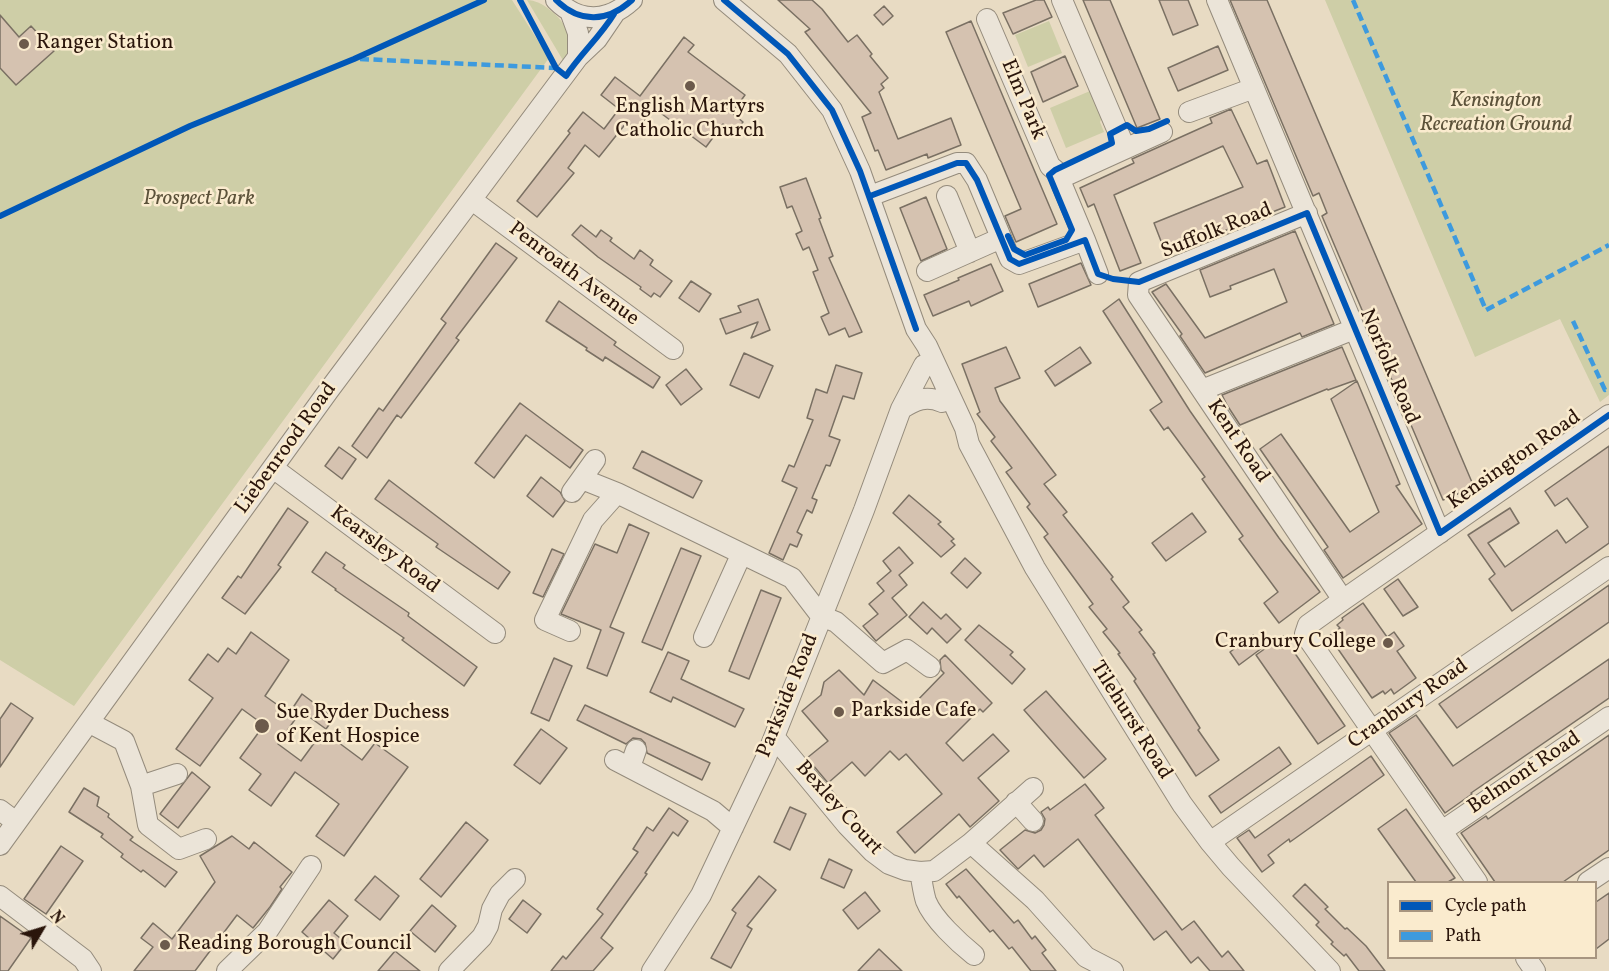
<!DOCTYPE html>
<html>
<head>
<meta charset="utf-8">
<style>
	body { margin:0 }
	#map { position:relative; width:1609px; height:971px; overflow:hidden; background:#e8dbc3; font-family:Vollkorn,serif }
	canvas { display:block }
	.legend { position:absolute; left:1387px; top:881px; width:210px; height:78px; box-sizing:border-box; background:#faebce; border:2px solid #a79580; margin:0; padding:8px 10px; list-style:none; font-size:18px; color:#2a150b }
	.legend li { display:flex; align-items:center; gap:12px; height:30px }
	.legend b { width:30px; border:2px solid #a79580 }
	.north { position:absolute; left:12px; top:899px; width:60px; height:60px; -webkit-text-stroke:4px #faebce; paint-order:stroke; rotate:52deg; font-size:16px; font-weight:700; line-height:24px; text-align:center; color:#2a150b }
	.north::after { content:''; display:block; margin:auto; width:21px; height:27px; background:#2a150b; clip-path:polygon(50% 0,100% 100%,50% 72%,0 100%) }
</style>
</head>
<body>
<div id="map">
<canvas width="1609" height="971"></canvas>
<ul class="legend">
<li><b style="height:8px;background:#0057b8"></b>Cycle path</li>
<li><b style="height:8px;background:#3d9ade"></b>Path</li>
</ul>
<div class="north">N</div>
</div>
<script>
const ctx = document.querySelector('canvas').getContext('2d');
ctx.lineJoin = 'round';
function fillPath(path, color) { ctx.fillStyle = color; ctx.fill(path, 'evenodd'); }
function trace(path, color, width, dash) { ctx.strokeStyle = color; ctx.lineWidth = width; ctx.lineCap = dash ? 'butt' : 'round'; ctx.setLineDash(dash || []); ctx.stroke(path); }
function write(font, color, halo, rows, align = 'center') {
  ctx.font = font + ' Vollkorn,serif'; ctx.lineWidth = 5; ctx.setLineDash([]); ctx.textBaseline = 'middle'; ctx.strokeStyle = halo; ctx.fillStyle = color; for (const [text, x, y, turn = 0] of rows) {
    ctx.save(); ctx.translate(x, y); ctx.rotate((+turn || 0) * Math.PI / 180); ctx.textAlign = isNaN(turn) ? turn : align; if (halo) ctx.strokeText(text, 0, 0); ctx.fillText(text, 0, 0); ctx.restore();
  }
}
fillPath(new Path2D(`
	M0 0H512L549 58 74 706 0 660Z
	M527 0C542 0 561 17 567 30 572 41 568 53 564 62Z
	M1325 0H1609V395L1600 402 1560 319 1475 357Z
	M1049 21 1062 53 1028 67 1015 35Z
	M1090 91 1102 118 1100 122 1104 132 1066 148 1050 108Z`), '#cecea7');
const building = new Path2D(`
	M778 0H812L822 9 848 42 857 35 872 54 870 56 888 78 881 84 884 88 879 92 898 139 951 118 961 145 928 158 927 154 886 170 878 150 875 151 862 117 871 113 805 32 810 29Z
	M1036 0H1044L1052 17 1013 34 1003 13Z
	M1083 0H1110L1160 119 1137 128Z
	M1159 0H1188L1198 25 1173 35Z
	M1230 0H1267L1474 487 1443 500 1322 216 1327 213 1319 193 1313 196Z
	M884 6 893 16 883 25 874 15Z
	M0 15 19 37 31 26 54 51 16 85 0 68Z
	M971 21 1057 224 1016 242 1005 216 1021 209 946 32Z
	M684 37 694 45 688 52 745 95 732 113 743 122 734 133 723 124 706 147 654 108 637 130 627 122 599 157 585 145 568 168 574 173 537 217 517 201 570 133 568 131 583 112 604 129 619 109 601 95 615 77 640 96Z
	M1218 46 1228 70 1178 91 1168 68Z
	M1065 56 1078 86 1043 102 1031 72Z
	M1231 109 1257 164 1267 160 1285 207 1166 254 1154 223 1243 187 1223 146 1114 195 1141 263 1120 271 1094 204 1088 207 1080 188 1134 163 1132 159 1212 123 1210 118Z
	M806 178 821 218 819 219 833 256 829 258 862 332 849 337 845 328 829 335 821 317 829 313 813 272 818 270 809 247 803 250 796 234 802 231 792 206 787 208 780 187Z
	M926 197 947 249 921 261 900 208Z
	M581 225 596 237 601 230 612 238 610 241 634 259 640 250 653 260 650 265 672 281 660 297 654 293 651 297 640 289 641 287 598 257 572 235Z
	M1295 231 1334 324 1302 337 1300 333 1205 373 1180 336 1182 334 1152 292 1166 284 1205 338 1287 302 1274 269 1230 286 1231 289 1210 297 1200 270Z
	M496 243 517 258 456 338 459 340 401 418 397 415 367 458 352 446 379 408 383 411 446 323 441 319Z
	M1081 263 1091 285 1038 307 1029 284Z
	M991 264 1003 291 971 306 969 301 933 316 924 295 959 280 958 278Z
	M691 281 711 294 699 312 679 298Z
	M758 299 770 330 751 338 758 322 726 334 720 319 741 312 738 306Z
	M1119 299 1190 411 1279 538 1320 592 1279 623 1264 603 1278 592 1239 539 1243 536 1202 479 1205 477 1168 427 1164 430 1150 410 1162 402 1103 311Z
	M559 301 616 342 614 345 660 377 653 388 605 357 603 361 586 350 587 348 546 321Z
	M1006 347 1020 378 995 388 1000 401 1056 475 1044 484 1067 512 1063 515 1113 577 1111 579 1129 602 1123 607 1142 630 1139 632 1155 653 1153 654 1200 728 1198 730 1219 760 1196 776 1134 681 1136 679 1118 654 1120 653 1103 632 1107 629 1089 607 1093 604 1044 537 1048 534 1027 507 1030 504 1006 472 1012 468 991 441 995 437 977 414 980 412 962 364Z
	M1080 347 1091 363 1055 386 1045 371Z
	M1342 347 1356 380 1328 390 1327 389 1240 425 1227 405 1222 395Z
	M744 353 773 366 759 398 730 385Z
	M836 365 862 373 854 399 843 396 829 436 840 440 830 466 826 465 812 498 817 500 812 513 807 510 797 532 802 535 797 547 790 544 783 560 769 553 797 488 782 481 789 465 794 467 813 420 807 418 816 389 827 393Z
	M686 369 702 389 681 405 666 385Z
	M1357 381 1400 484 1396 486 1422 524 1343 578 1324 550 1328 547 1260 449 1281 434 1350 532 1379 512 1331 399Z
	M520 403 583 450 570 468 526 435 494 478 475 463Z
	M1609 446V543L1512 611 1489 579 1495 574 1468 535 1510 508 1519 523 1488 543 1505 567 1557 530 1566 543 1588 527 1567 498 1555 506 1545 491Z
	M339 447 356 459 342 479 325 466Z
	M642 451 702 481 693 498 633 468Z
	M541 477 560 492 565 501 553 517 527 496Z
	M389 480 510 572 498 589 436 547 438 544 375 499Z
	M909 495 941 522 938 524 954 539 951 541 955 545 941 557 893 513Z
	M288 508 308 522 278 565 281 567 245 614 222 598 238 576 241 578Z
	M1192 513 1206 532 1166 561 1152 543Z
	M629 524 649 533 610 627 624 633 607 676 587 668 601 630 561 614 595 544 617 553Z
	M899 547 913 563 899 575 907 585 892 598 907 615 876 641 863 626 878 614 869 604 884 591 877 583 891 571 883 561Z
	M681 548 701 556 662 650 642 642Z
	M552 549 564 554 543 597 533 593Z
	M326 552 345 565 343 568 409 613 408 616 477 667 464 686 402 640 404 638 335 590 336 589 312 572Z
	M965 558 981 573 967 588 951 573Z
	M1398 579 1418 607 1403 616 1384 589Z
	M1609 585V622L1457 728 1439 704Z
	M761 590 781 598 749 679 729 671Z
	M923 602 941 619 946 614 961 629 947 643 932 628 927 634 909 617Z
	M1363 603 1387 637 1394 632 1404 646 1397 651 1416 678 1394 694 1391 689 1385 694 1383 691 1372 698 1329 636 1340 628 1337 625 1343 620 1342 618Z
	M979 625 1013 652 1010 655 1025 669 1012 684 965 640Z
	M251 632 289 660 265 696 296 718 278 744 301 761 323 731 362 760 375 743 408 767 344 856 316 836 339 804 316 787 295 772 271 806 249 790 261 774 240 758 264 725 242 709 200 766 176 749 213 698 189 680 208 654 218 662 228 648 236 654Z
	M1253 635 1262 648 1239 665 1230 652Z
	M1283 636 1345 726 1318 744 1256 655Z
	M668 652 689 661 681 679 744 709 735 727 673 697 671 702 650 692Z
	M945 655 992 703 983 712 980 709 946 743 963 761 993 734 1009 751 978 778 999 801 970 827 959 814 915 853 897 832 942 794 906 754 899 760 890 751 865 776 852 762 828 783 807 758 828 741 802 711 821 695 824 682 839 670 864 695 873 680 910 708 944 673 941 670 940 660Z
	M554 658 572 666 549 721 531 713Z
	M1609 659V698L1471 793 1472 794 1445 813 1389 733 1416 715 1453 766Z
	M1046 691 1106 759 1084 778 1024 710Z
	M302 694 334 718 326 729 294 706Z
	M11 703 33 718 0 767V719Z
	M585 705 710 763 702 780 647 753 645 743 641 739 633 738 626 744 577 720Z
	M541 729 567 748 540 784 514 765Z
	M1609 735V850L1563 882H1495L1461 833 1486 816 1488 819Z
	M1279 747 1291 764 1221 813 1209 796Z
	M1371 756 1384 775 1290 842 1289 839 1268 855 1274 863 1262 872 1237 838 1249 830 1255 838Z
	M192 772 210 787 178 828 160 814Z
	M1085 784 1104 808 1095 815 1182 930 1194 921 1222 957 1228 951 1244 971H1210L1198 957 1191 963 1166 931 1154 940 1078 839 1044 867 1034 855 1018 869 1000 850 1025 830 1035 833 1041 830 1044 825 1045 819 1041 812 1048 807 1050 810Z
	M84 788 99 797 97 806 109 814 108 817 133 837 130 840 177 872 165 887 143 870 141 872 121 857 123 854 101 837 103 834 69 812Z
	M790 807 806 814 790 850 774 842Z
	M669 808 688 821 678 836 673 832 645 873 647 874 601 938 613 948 593 971H551L563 956 566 959 603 914 597 909 638 852 633 849 647 827 653 831Z
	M1406 809 1455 878 1448 882H1416L1378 829Z
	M466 822 488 840 441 897 420 879Z
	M232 836 249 849 254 842 292 872 280 887 282 889 270 907 253 928 237 915 195 971H134L153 947 141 938 153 923 172 939 215 882 200 856Z
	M61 846 83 861 46 914 24 899Z
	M829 859 852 870 844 888 821 878Z
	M966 869 1014 923 1018 920 1032 939 1035 936 1046 950 1042 953 1056 971H1031L1012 947 1009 949 993 930 990 932 959 896 957 898 946 884Z
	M375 876 399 896 380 920 355 900Z
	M759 876 776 890 747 926 752 929 731 968 711 958 736 913 732 910Z
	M1305 884 1328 907 1325 909 1345 929 1347 928 1366 946 1385 971H1359L1346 954 1344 956 1331 944 1333 942 1316 925 1319 922 1293 896Z
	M865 892 880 911 858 929 843 910Z
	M1609 893V939L1596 949V902Z
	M329 900 348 916 334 933 346 943 333 959 302 932Z
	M523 900 541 914 527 933 509 919Z
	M432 905 456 926 435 952 410 931Z
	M0 916 31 938 8 971H0Z
	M879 949 902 971H858Z
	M395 951 420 971H378Z`);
fillPath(building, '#d5c2b0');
trace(building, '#7a7063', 1.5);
const minor = new Path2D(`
	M556 0C580 24 608 22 632 0
	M724 0 788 54 832 110 860 171 916 329 927 346 965 428 969 444 1035 568 1182 804 1210 842 1231 867 1330 971
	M1062 0 1125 148
	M1217 0 1440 533
	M570 11 578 33V57
	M987 19 1050 166 1063 177
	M1189 112 1254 88
	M870 196 957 163H966L977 180 1010 259 1019 264 1085 240 1098 274
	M947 196 970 252
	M472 200 673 349
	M1307 213 1139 282 1138 295 1343 600
	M1085 240 1062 185 1063 177 1162 132
	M927 271 1001 238
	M1202 390 1354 329
	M901 409C915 400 926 395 942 402
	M273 468 495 633
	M582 479 617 493 792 578 821 616 836 622 883 663 907 650 930 667
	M572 492 595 460
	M570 631 545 620 593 520 617 493
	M704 637 741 555
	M90 723 124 741 141 786 148 825 179 849 206 839
	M775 738 847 825 873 852 889 864 905 870 920 872 934 871 971 843 1033 788
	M615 760 713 811 733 828
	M630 767 636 750
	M141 786 177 774
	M1016 802 1033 821
	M0 810 16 822
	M1442 831 1609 717
	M1210 842 1609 567
	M971 843 1035 900 1086 957 1113 971
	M0 845 329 390 578 57 597 39 614 14
	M920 872C922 881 923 892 926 901 933 919 959 943 974 955
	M1477 882 1305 634 1308 625 1343 600 1609 415
	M1588 882 1609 868
	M0 896 83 959 91 971
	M1526 958 1535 971
	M227 971 267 932 311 866
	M449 971 482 937 488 926 492 909 500 894 515 879
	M652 971 701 895 765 760 864 510 901 409 924 365`);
trace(minor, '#948b7c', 22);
trace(minor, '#ebe4d8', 20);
trace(new Path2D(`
	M1353 0 1486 310 1609 245
	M360 59 556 68
	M1573 321 1605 390 1609 388`), '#3d9ade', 4.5, [9, 4.5]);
trace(new Path2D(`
	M520 0 556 68 566 76C581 53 600 37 614 14
	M556 0C580 24 608 22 632 0
	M724 0 788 54 832 110 860 171 916 329
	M870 196 957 163H966L977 180 1010 259 1019 264 1085 240 1098 274 1113 279 1139 282 1307 213 1440 533 1609 415
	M0 216 190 126 354 59 484 0
	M1008 236 1014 249 1025 255 1066 240 1072 230 1049 175 1055 170 1112 143 1110 134 1127 125 1136 131 1149 129 1167 121`), '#0057b8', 6);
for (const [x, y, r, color] of [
	[24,44,6,"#6c5a4b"],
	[690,86,6,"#6c5a4b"],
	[1388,643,6,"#6c5a4b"],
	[839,712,6,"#6c5a4b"],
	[262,726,8,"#6c5a4b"],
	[165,945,6,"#6c5a4b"]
]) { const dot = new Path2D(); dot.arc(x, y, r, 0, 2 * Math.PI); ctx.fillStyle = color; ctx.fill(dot); trace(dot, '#faebce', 2); }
write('21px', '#2a150b', '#faebce', [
	["Ranger Station",36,44],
	["English Martyrs",690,108,"center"],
	["Catholic Church",690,132,"center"],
	["Cranbury College",1376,643,"right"],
	["Parkside Cafe",851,712],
	["Sue Ryder Duchess",276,714],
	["of Kent Hospice",276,738],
	["Reading Borough Council",177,945]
], 'left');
write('21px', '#2a150b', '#faebce', [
	["Elm Park",1022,100,67],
	["Suffolk Road",1217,232,-22],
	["Penroath Avenue",573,275,37],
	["Norfolk Road",1388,367,67],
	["Kent Road",1237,442,56],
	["Liebenrood Road",287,449,-54],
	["Kensington Road",1515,461,-35],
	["Kearsley Road",384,551,37],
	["Parkside Road",789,696,-68],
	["Cranbury Road",1409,705,-35],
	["Tilehurst Road",1130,721,58],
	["Belmont Road",1525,774,-34],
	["Bexley Court",838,809,48]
]);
write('italic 21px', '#5c523a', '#faebce', [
	["Kensington",1496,102],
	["Recreation Ground",1496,126],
	["Prospect Park",199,200]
]);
</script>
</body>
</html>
